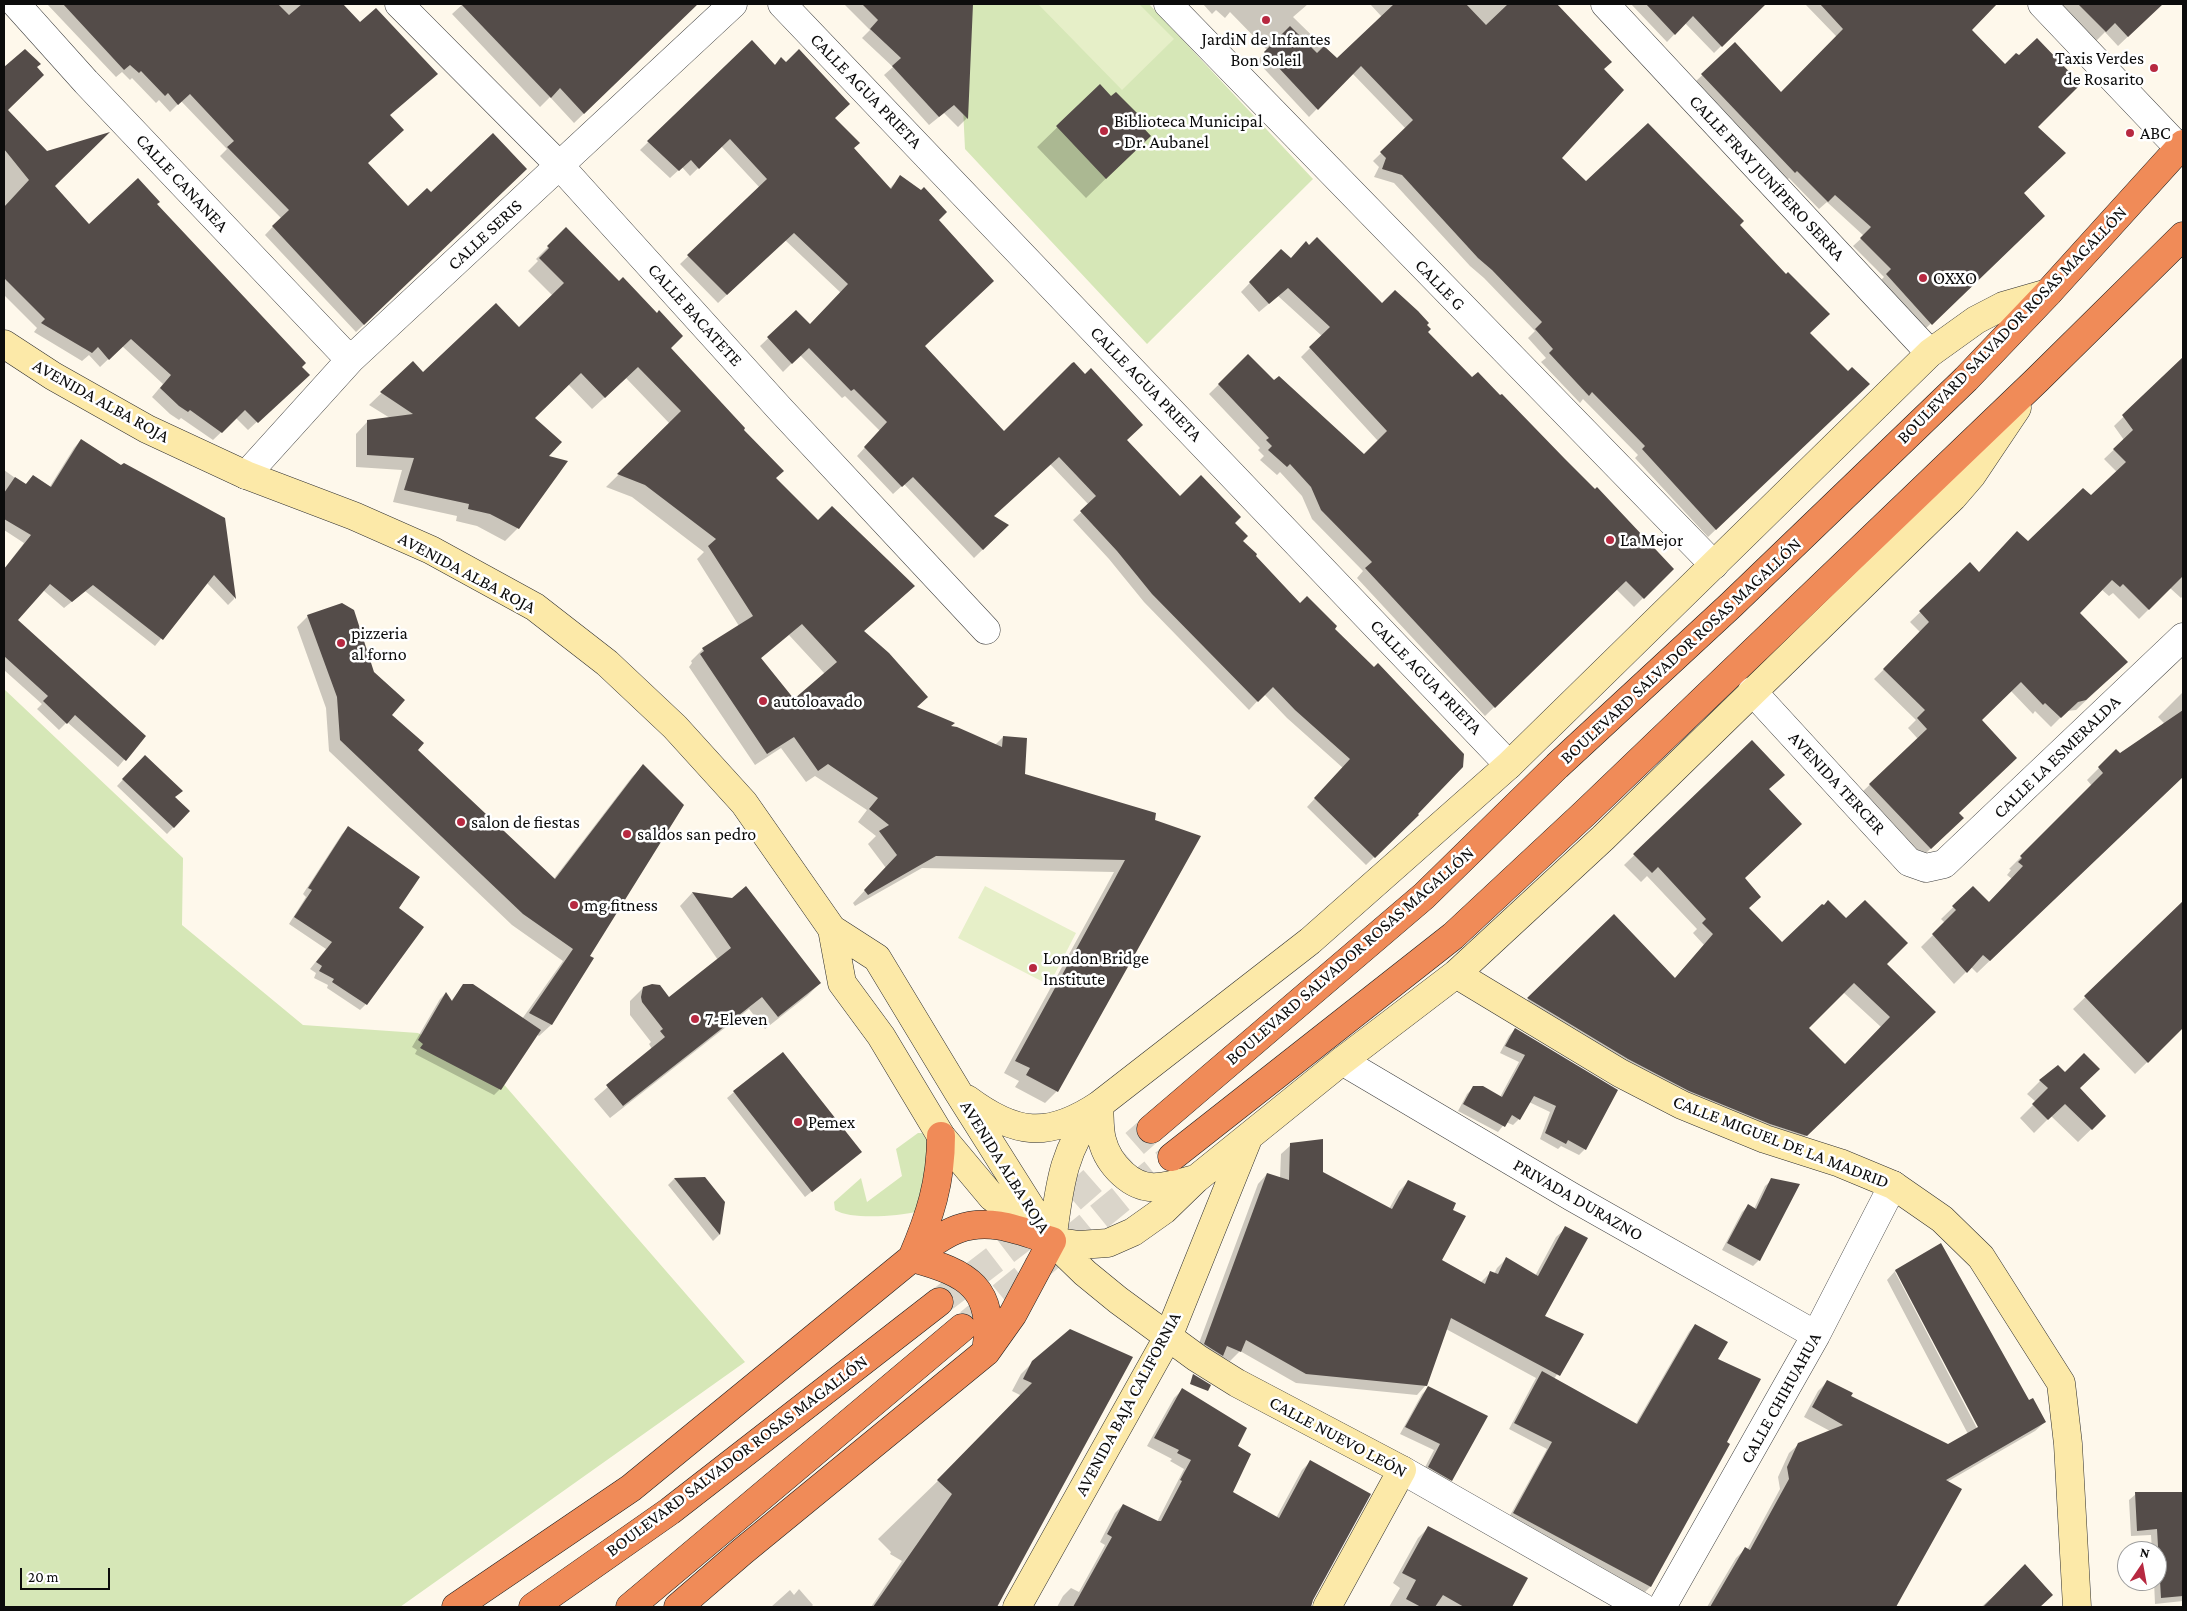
<!DOCTYPE html>
<html>
<head>
<meta charset="utf-8">
<style>
	body { margin:0 }
	#map { position:relative; width:2187px; height:1611px; overflow:hidden; background:#fef8eb; font-family:"Crimson Pro",serif }
	canvas { display:block }
	.frame { position:absolute; inset:0; border:5px solid #0c0c0c; pointer-events:none }
	.north { position:absolute; left:2117px; top:1541px; width:50px; height:50px; box-sizing:border-box; background:#fff; border:1px solid #9e9e9e; border-radius:50%; rotate:12deg; font-size:14px; font-weight:700; line-height:20px; text-align:center; color:#0c0c0c }
	.north::after { content:''; display:block; margin:auto; width:18px; height:22px; background:#b72941; clip-path:polygon(50% 0,100% 100%,50% 72%,0 100%) }
	.scale { position:absolute; left:20px; top:1568px; width:90px; height:22px; box-sizing:border-box; border:2px solid #0c0c0c; border-top:0; padding-left:6px; font-size:15px; line-height:18px; white-space:nowrap; color:#0c0c0c; -webkit-text-stroke:4px #fff; paint-order:stroke }
</style>
</head>
<body>
<div id="map">
<canvas width="2187" height="1611"></canvas>
<div class="frame"></div>
<div class="north">N</div>
<div class="scale">20 m</div>
</div>
<script>
const ctx = document.querySelector('canvas').getContext('2d');
ctx.lineJoin = 'round';
function fillPath(path, color) { ctx.fillStyle = color; ctx.fill(path, 'evenodd'); }
function trace(path, color, width, dash) { ctx.strokeStyle = color; ctx.lineWidth = width; ctx.lineCap = dash ? 'butt' : 'round'; ctx.setLineDash(dash || []); ctx.stroke(path); }
function write(font, color, halo, rows, align = 'center') {
  ctx.font = font + ' "Crimson Pro",serif'; ctx.lineWidth = 5; ctx.setLineDash([]); ctx.textBaseline = 'middle'; ctx.strokeStyle = halo; ctx.fillStyle = color; for (const [text, x, y, turn = 0] of rows) {
    ctx.save(); ctx.translate(x, y); ctx.rotate((+turn || 0) * Math.PI / 180); ctx.textAlign = isNaN(turn) ? turn : align; if (halo) ctx.strokeText(text, 0, 0); ctx.fillText(text, 0, 0); ctx.restore();
  }
}
fillPath(new Path2D(`
	M958 4H1149L1313 179 1147 344 965 149Z
	M4 689 183 858 182 925 303 1025 418 1033 501 1081 745 1362 400 1607H4Z
	M918 1133H922L926 1139 928 1146 930 1193 916 1212C898 1216 851 1220 835 1210L834 1202 861 1178 867 1202 902 1176 896 1149Z`), '#d6e7b7');
fillPath(new Path2D(`
	M1038 4H1139L1174 39 1122 90Z
	M985 886 1076 933 1049 985 958 938Z`), '#e6efc8');
fillPath(new Path2D(`
	M47 4H341L360 24 388 116 367 164 408 207 431 194 525 169 356 332 265 235 281 218 220 156 227 149 181 101 170 112 159 100 156 103 132 78 130 80 122 72 116 77Z
	M463 4H697L574 123 550 97 540 107 452 14Z
	M844 4H957L959 6 962 4H972L967 118 958 127 944 113 929 125 884 75 893 67 862 38 870 30Z
	M1203 4H1308L1293 17 1337 60 1382 17 1370 4H1556L1610 62 1602 69 1560 158 1586 183 1738 225 1808 333 1848 373 1868 384 1708 537 1635 458 1638 455 1583 399 1580 403 1541 362 1546 358 1528 338 1535 331 1484 278 1470 266 1394 183 1374 177 1379 167 1373 161 1406 129 1352 73 1309 117 1257 61 1267 50 1230 12 1225 18 1216 10 1212 14Z
	M1631 4H1764L1714 53 1685 23 1667 42Z
	M1805 4H1981L1988 11 1970 30 2037 127 2023 193 2043 216 1923 331 1879 282 1884 277 1853 246 1864 236 1827 202 1819 209 1789 178 1787 180 1694 83 1735 44 1780 94 1837 37Z
	M2061 4H2162L2118 46 2105 32 2096 41Z
	M751 42 774 66 781 59 834 118 852 148 889 189 901 177 937 220 923 347 1004 433 1126 440 1180 498 1234 523 1242 541 1254 556 1300 604 1333 629 1417 815 1366 865 1307 807 1343 768 1287 718 1264 694 1249 710 1144 602 1109 559 1073 520 1089 505 1050 464 992 516 1007 526 974 558 904 484 893 494 857 456 880 431 845 396 842 398 800 355 783 372 760 346 796 312 809 326 841 293 785 240 718 303 680 264 760 188 721 146 690 176 682 167 670 178 640 150Z
	M25 51 6 110 54 186 89 225 155 204 300 367 299 383 248 430 236 418 213 440 181 418 179 420 170 414 152 397 163 384 122 346 100 367 89 355 82 361 34 332 37 328 4 295V68Z
	M1100 86 1136 122 1130 155 1086 198 1037 147Z
	M566 229 742 430 774 478 818 522 901 598 863 632 915 708 949 727 995 745 1003 737 1024 775 1155 814 1057 1091 1045 1103 1015 1087 1019 1081 1004 1073 1114 872 922 868 855 906 853 903 886 868 868 844 876 836 858 822 867 810 815 776 806 782 781 748 755 765 689 667 692 663 691 661 703 649 739 626 697 559 704 552 632 497 606 487 670 424 626 378 592 409 568 384 533 418 546 457 566 462 518 528 505 541 477 526 456 521 457 516 393 502 402 470 356 467V434L368 421 390 418 369 405 413 363 423 373 519 329 553 296 528 271 538 261 536 259ZM789 635 825 674 794 701 760 659Z
	M1291 259 1382 305 1426 332 1472 379 1672 569 1634 607 1616 589 1485 716 1357 578 1363 571 1312 519 1302 496 1280 472 1277 475 1260 460 1264 456 1258 450 1260 448 1209 394 1248 356 1274 382 1364 456 1378 441 1301 357 1322 336 1278 296 1259 312 1241 292 1272 260Z
	M2183 359V482L2162 502 2183 529V596L2181 598 2170 588 2139 619 2113 593 2109 596 2101 589 2078 613 2117 671 2076 710 2067 711 2051 727 2035 711 2033 714 2011 691 1980 720 1957 813 1962 818 1921 858 1860 794 1918 739 1908 728 1916 720 1874 679 1921 633 1910 622 1970 564 1979 573 2028 543 2090 497 2117 472 2104 459 2124 440 2114 426Z
	M81 440 121 467 224 519 234 599 228 605 207 583 155 646 85 591 64 608 43 590 17 620 144 736 118 767 67 722 59 730 37 709 42 704 4 670V569L24 543 4 530V470L25 485 33 476 49 488 74 448Z
	M308 616 373 672 390 715 417 750 553 880 632 777 643 766 588 956 592 958 551 1025 539 1036 536 1034 500 1089 494 1095 415 1054 417 1050 412 1047 440 999 445 994 451 1001 464 985 522 1019 563 961 512 925 329 751 326 708 297 627Z
	M2183 692V775L1977 973 1971 967 1954 984 1921 947 1945 923 1941 919 1973 888 1988 903 2012 879 2007 875 2011 870 2009 869 2092 786 2087 780 2116 751 2120 755 2165 724 2158 717Z
	M1752 741 1768 789 1744 878 1748 908 1782 944 1846 920 1885 964 1934 1012 1796 1145 1760 1134 1518 1009 1614 915 1674 979 1704 945 1693 933 1697 929 1647 876 1641 882 1624 865ZM1843 992 1881 1027 1845 1066 1807 1028Z
	M145 756 174 798 189 811 167 834 117 786Z
	M349 827 397 909 366 1004 360 1010 327 988 328 985 314 978 316 973 310 969 326 949 289 924 306 897 303 894 342 834Z
	M692 893 732 899 820 983 807 996 765 1029 749 1009 610 1118 594 1099 652 1049 649 1044 651 1042 630 1015V1001L643 988 669 999 718 960 680 906Z
	M2183 903V1027L2135 1074 2073 1009Z
	M1515 1029 1585 1149 1579 1155 1561 1146 1558 1149 1540 1139 1550 1112 1529 1102 1519 1119 1513 1125 1506 1122 1498 1132 1458 1111 1467 1094 1474 1087 1500 1097 1519 1062 1500 1053 1509 1036Z
	M2040 1081 2078 1088 2105 1116 2078 1142 2051 1116 2034 1133 2020 1118 2036 1102 2027 1094Z
	M734 1092 861 1152 805 1197 727 1098Z
	M1291 1145 1321 1173 1389 1209 1399 1191 1409 1181 1440 1260 1480 1283 1490 1273 1494 1274 1497 1268 1506 1259 1535 1276 1556 1237 1566 1228 1544 1316 1582 1335 1554 1379 1635 1425 1689 1332 1695 1325 1716 1359 1725 1443 1728 1444 1650 1587 1644 1593 1508 1519 1547 1449 1509 1429 1536 1378 1446 1329 1426 1385 1417 1395 1296 1383 1240 1351 1230 1361 1220 1356 1195 1354 1258 1184 1267 1174 1280 1179 1281 1154Z
	M705 1178 724 1202 719 1235 713 1241 668 1185 674 1179Z
	M1772 1180 1759 1260 1753 1266 1722 1250 1742 1212 1748 1206 1754 1209 1765 1186Z
	M1941 1245 2028 1402 2032 1400 2045 1422 2035 1431 1947 1482 1960 1489 1894 1607H1872L1860 1601 1857 1607H1707L1736 1558 1745 1549 1747 1550 1780 1489 1778 1477 1789 1453 1799 1444 1830 1431 1804 1417 1818 1391 1827 1382 1851 1393 1850 1396 1948 1445 1968 1434 1887 1280 1896 1270ZM1895 1272H1898L1982 1432 1980 1434Z
	M1131 1357 995 1607H871L902 1561 890 1554 891 1552 878 1539 977 1443 1022 1396 1012 1391 1021 1374 1033 1362Z
	M1429 1387 1451 1480 1445 1486 1422 1473 1434 1450 1400 1434 1422 1394Z
	M1182 1390 1236 1447 1231 1493 1276 1518 1302 1470 1310 1462 1312 1599 1310 1607H1057L1063 1596 1071 1588 1079 1592 1105 1545 1100 1542 1115 1513 1123 1505 1157 1522 1184 1469 1170 1461 1172 1459 1147 1446 1174 1398Z
	M2183 1493V1601L2155 1604 2154 1581H2157V1551H2152L2151 1535 2131 1536 2129 1500 2136 1494Z
	M1428 1528 1526 1578 1510 1607H1389L1400 1588 1393 1583 1418 1538Z
	M2003 1588 2051 1595 2039 1607H1981Z
	M799 1589 813 1605 811 1607H771L790 1590 794 1595Z`), '#0003');
fillPath(new Path2D(`
	M63 4H278L289 15 302 4H343L360 22 376 8 438 74 390 115 404 130 368 163 408 206 427 188 431 192 493 133 527 169 364 325 272 226 289 210 227 147 234 141 190 94 178 105 168 93 165 96 141 71 139 73 130 65 124 70Z
	M461 4H698L584 114 560 88 551 98Z
	M862 4H973L968 119 954 105 939 117 892 66 901 58 870 29 878 20Z
	M1394 4H1466L1486 25 1508 4H1557L1612 62 1604 69 1624 90 1562 158 1586 181 1648 123 1744 221 1740 225 1786 274 1788 272 1830 314 1810 333 1848 371 1852 367 1870 384 1716 530 1642 449 1645 446 1592 392 1589 396 1549 353 1553 349 1535 329 1542 322 1492 270 1478 258 1402 175 1382 169 1386 158 1380 152 1413 120 1361 66 1318 110 1264 52 1290 26 1317 53 1324 46 1337 58Z
	M1646 4H1766L1722 47 1693 16 1675 35Z
	M1820 4H1997L1972 30 2005 64 2016 53 2019 55 2037 38 2081 84 2038 127 2066 153 2024 193 2045 216 1932 325 1886 274 1891 269 1860 238 1871 227 1835 195 1828 202 1797 171 1795 173 1701 74 1735 42 1781 92 1843 29Z
	M2078 4H2163L2128 37 2115 23 2106 32Z
	M752 40 775 65 781 57 786 62 799 49 850 104 835 118 860 143 854 148 891 189 900 175 921 190 924 187 947 212 939 220 994 281 925 346 1004 431 1072 363 1074 362 1085 374 1091 368 1143 425 1127 440 1180 496 1201 475 1241 517 1235 523 1248 536 1243 541 1257 554 1256 556 1300 603 1307 596 1337 626 1335 629 1374 667 1378 663 1464 754 1463 767 1418 814 1419 815 1375 858 1314 798 1350 759 1295 710 1273 687 1258 702 1152 594 1117 551 1080 511 1096 496 1059 457 994 516 1009 525 983 550 913 477 902 487 864 447 887 422 854 389 851 391 809 348 792 364 767 337 796 310 810 324 848 284 794 233 727 295 687 255 767 179 730 139 699 169 691 160 679 171 647 141Z
	M25 49 41 64 37 67 44 75 8 110 47 151 110 132 55 186 89 224 138 178 160 202 157 204 306 363 302 367 310 375 258 423 245 410 222 433 190 410 188 412 179 406 160 388 171 375 131 339 109 360 98 347 92 353 41 323 45 319 4 278V207L29 180 4 149V67Z
	M1100 84 1111 96 1116 92 1142 118 1138 122 1151 136 1106 179 1056 126Z
	M566 227 619 281 623 277 657 313 659 310 683 336 671 348 745 428 744 430 784 471 776 478 818 520 832 506 915 586 864 631 889 653 928 697 917 707 955 723 951 726 957 727 1002 747 1003 736 1027 738 1025 774 1156 813 1155 820 1201 836 1058 1092 1026 1075 1030 1068 1015 1061 1125 860 936 856 868 895 864 890 897 855 879 831 889 825 869 809 878 798 828 764 818 771 794 737 767 754 700 654 704 651 702 648 753 616 708 546 716 539 645 485 617 474 681 411 638 367 605 398 581 373 535 418 562 442 549 456 568 461 519 529 490 514 468 509 469 504 404 490 414 458 367 455V420L413 414 380 392 413 361 423 372 496 303 519 327 564 283 539 258 549 248 547 246ZM802 624 837 662 794 699 761 658Z
	M1317 237 1382 303 1395 290 1418 311 1429 323 1427 325 1431 329 1428 332 1472 377 1478 372 1500 395 1502 394 1565 459 1595 489 1597 487 1674 569 1644 599 1626 581 1495 708 1365 568 1372 562 1321 510 1311 487 1290 464 1287 467 1268 450 1272 446 1266 440 1269 438 1218 384 1248 354 1274 380 1279 376 1364 454 1387 431 1309 347 1330 327 1288 288 1269 304 1249 282 1281 249 1291 258 1306 241 1309 245Z
	M2183 357V576L2149 610 2123 584 2120 587 2112 580 2080 613 2128 662 2086 700 2078 702 2061 718 2045 703 2043 705 2021 682 1982 720 2017 758 1959 813 1964 818 1931 849 1869 784 1927 729 1917 718 1925 710 1883 669 1929 622 1919 611 1970 562 1979 572 2017 531 2028 541 2083 488 2091 495 2126 462 2113 449 2133 430 2122 415Z
	M81 439 121 465 124 463 225 518 236 599 214 575 163 640 93 585 72 602 50 584 18 620 146 736 126 761 75 715 67 724 43 701 48 696 4 656V569L31 535 4 519V493L15 477 26 484 33 475 51 487Z
	M342 603 354 610 374 672 405 700 392 715 424 743 418 750 555 879 643 764 684 805 590 956 594 958 552 1025 529 1013 573 949 523 914 340 740 337 697 307 615Z
	M2183 710V777L1990 961 1983 955 1967 973 1932 934 1956 910 1952 906 1973 886 1989 902 2023 866 2018 862 2022 858 2020 856 2103 773 2098 767 2116 749 2120 753Z
	M1752 740 1785 775 1769 789 1802 824 1745 878 1761 897 1749 908 1782 942 1822 904 1824 905 1828 900 1846 918 1865 900 1908 943 1887 964 1936 1012 1807 1136 1770 1124 1689 1091 1628 1059 1527 998 1614 914 1675 978 1713 934 1702 923 1706 919 1658 867 1652 873 1633 854ZM1854 983 1890 1017 1845 1064 1809 1028Z
	M145 755 183 791 175 797 190 811 174 828 122 779Z
	M348 826 420 877 399 908 424 927 367 1005 332 982 334 979 319 971 322 966 316 962 332 942 294 917 312 890 308 888Z
	M746 886 821 983 778 1017 762 997 623 1106 606 1085 665 1037 660 1031 663 1029 642 1002 641 997 643 987 652 984 660 985 669 997 731 948 692 892 732 898Z
	M2183 901V1028L2148 1063 2084 996Z
	M463 984H473L541 1030 501 1090 420 1048 423 1044 418 1040 446 992 452 1001Z
	M1515 1028 1618 1090 1586 1150 1568 1140 1566 1144 1545 1133 1556 1106 1534 1096 1520 1120 1512 1115 1505 1127 1463 1104 1473 1086H1483L1502 1097 1525 1055 1505 1046Z
	M783 1052 862 1152 812 1192 733 1091Z
	M2084 1053 2100 1069 2080 1088 2106 1116 2092 1130 2065 1104 2048 1120 2032 1104 2048 1088 2039 1080 2058 1065 2065 1072Z
	M1323 1139V1172L1392 1209 1408 1180 1456 1203 1453 1210 1466 1216 1442 1260 1485 1284 1490 1271 1498 1274 1506 1257 1538 1276 1565 1226 1588 1238 1545 1316 1584 1334 1560 1376 1451 1318 1427 1386 1306 1374 1246 1340 1241 1352 1227 1346 1223 1356 1204 1344 1267 1173 1289 1180 1290 1143Z
	M705 1177 725 1202 720 1235 674 1178Z
	M1771 1178 1800 1184 1760 1261 1727 1243 1748 1204 1756 1209Z
	M1941 1243 2029 1400 2033 1398 2046 1422 1946 1480 1962 1489 1896 1607H1710L1745 1547 1750 1550 1789 1479 1787 1467 1798 1443 1843 1425 1812 1407 1827 1380 1853 1393 1851 1396 1948 1444 1978 1427 1895 1270Z
	M1695 1324 1728 1342 1718 1359 1761 1379 1727 1442 1730 1444 1651 1587 1513 1513 1552 1442 1514 1423 1542 1371 1637 1424Z
	M1070 1329 1133 1357 997 1607H873L952 1494 937 1480 1032 1383 1023 1379 1032 1361Z
	M1193 1374 1211 1385 1208 1391 1190 1384Z
	M1428 1386 1488 1416 1452 1481 1428 1467 1440 1444 1405 1427Z
	M1182 1388 1247 1428 1238 1446 1251 1454 1233 1492 1279 1518 1310 1460 1371 1494 1313 1600 1311 1607H1073L1112 1537 1107 1534 1123 1504 1158 1521H1161L1182 1481 1180 1480 1191 1460 1177 1453 1179 1450 1154 1438Z
	M2135 1492H2183V1596L2161 1598 2157 1529 2137 1531Z
	M1428 1526 1528 1578 1512 1607H1464L1443 1595 1435 1607H1421L1406 1599 1416 1580 1402 1573Z
	M2025 1564 2053 1595 2040 1607H1983Z`), '#544c49');
trace(new Path2D(`
	M939 1302 1059 1210 1151 1129
	M969 1323 1172 1157`), '#dad5ca', 28, [28, 14]);
const street = new Path2D(`
	M16 4 86 82 350 360
	M399 4 560 166 779 408 986 630
	M782 4 1509 765
	M1168 4 1714 565
	M1605 4 1930 353
	M2042 4 2179 148
	M246 475 350 360 733 4
	M1752 691 1909 862 1926 868 1944 864 2183 637
	M1342 1061 1572 1197 1816 1335
	M1402 1470 1642 1607
	M1662 1607 1816 1335 1893 1185`);
const secondary = new Path2D(`
	M4 344 53 376 147 429 246 475 354 516 431 550 535 607 607 663 675 727 744 803 832 929 877 958 958 1092 1052 1241
	M832 929 842 983 881 1036 941 1136 992 1197 1052 1241 1085 1273 1118 1300 1197 1358 1237 1383 1402 1470 1327 1607
	M1456 974 1620 1073 1682 1105 1765 1139 1840 1163 1893 1185 1942 1219 1981 1257 2061 1383 2068 1444 2077 1607
	M967 1099C1015 1135 1048 1139 1099 1105L1310 941 1509 765 1930 353 1976 320 2003 306 2048 293
	M1099 1105C1100 1116 1099 1129 1102 1140 1108 1164 1132 1190 1158 1187 1170 1186 1183 1182 1196 1179
	M1052 1241 1079 1245 1108 1243 1133 1232 1164 1210 1196 1179 1342 1061 1456 974 1603 838 1953 497 1972 475 2017 408
	M1052 1241C1059 1193 1061 1151 1094 1112
	M1017 1607 1168 1337 1247 1141`);
const highway = new Path2D(`
	M1151 1129 1424 896 1557 766 1731 605 1966 379 2048 293 2183 144
	M1172 1157 1453 936 1585 813 2037 380 2183 236
	M912 1258C968 1273 996 1288 986 1352
	M912 1258C930 1216 941 1182 941 1136
	M456 1607 631 1488 912 1258C926 1248 941 1235 958 1229 990 1217 1021 1231 1052 1241L1013 1314 986 1352 743 1551 678 1607
	M533 1607 670 1511 939 1302
	M630 1607 962 1328`);
trace(street, '#3f3f3f', 29);
trace(secondary, '#2e2e2e', 29);
trace(highway, '#1d1d1d', 29);
trace(street, '#fff', 28);
trace(secondary, '#fce9a8', 28);
trace(highway, '#f08b58', 28);
for (const [x, y, r, color] of [
	[1266,20,5,"#b72941"],
	[2154,68,5,"#b72941"],
	[1104,131,5,"#b72941"],
	[2130,133,5,"#b72941"],
	[1923,278,5,"#b72941"],
	[1610,540,5,"#b72941"],
	[341,643,5,"#b72941"],
	[763,701,5,"#b72941"],
	[461,822,5,"#b72941"],
	[627,834,5,"#b72941"],
	[574,905,5,"#b72941"],
	[1033,968,5,"#b72941"],
	[695,1019,5,"#b72941"],
	[798,1122,5,"#b72941"]
]) { const dot = new Path2D(); dot.arc(x, y, r, 0, 2 * Math.PI); ctx.fillStyle = color; ctx.fill(dot); trace(dot, '#fff', 2); }
write('18px', '#0c0c0c', '#fff', [
	["JardiN de Infantes",1266,39,"center"],
	["Bon Soleil",1266,60,"center"],
	["Taxis Verdes",2144,58,"right"],
	["de Rosarito",2144,79,"right"],
	["Biblioteca Municipal",1114,121],
	["- Dr. Aubanel",1114,142],
	["ABC",2140,133],
	["OXXO",1933,278],
	["La Mejor",1620,540],
	["pizzeria",351,633],
	["al forno",351,654],
	["autoloavado",773,701],
	["salon de fiestas",471,822],
	["saldos san pedro",637,834],
	["mg fitness",584,905],
	["London Bridge",1043,958],
	["Institute",1043,979],
	["7-Eleven",705,1019],
	["Pemex",808,1122]
], 'left');
write('18px', '#0c0c0c', '#fff', [
	["CALLE AGUA PRIETA",866,91,46],
	["CALLE FRAY JUNÍPERO SERRA",1767,178,47],
	["CALLE CANANEA",182,183,47],
	["CALLE SERIS",485,235,-43],
	["CALLE G",1440,285,46],
	["CALLE BACATETE",695,315,48],
	["BOULEVARD SALVADOR ROSAS MAGALLÓN",2012,325,-46],
	["CALLE AGUA PRIETA",1146,384,46],
	["AVENIDA ALBA ROJA",101,401,29],
	["AVENIDA ALBA ROJA",467,573,28],
	["BOULEVARD SALVADOR ROSAS MAGALLÓN",1681,651,-43],
	["CALLE AGUA PRIETA",1426,677,46],
	["CALLE LA ESMERALDA",2057,757,-44],
	["AVENIDA TERCER",1837,783,47],
	["BOULEVARD SALVADOR ROSAS MAGALLÓN",1350,956,-41],
	["CALLE MIGUEL DE LA MADRID",1781,1142,21],
	["AVENIDA ALBA ROJA",1005,1167,58],
	["PRIVADA DURAZNO",1578,1200,30],
	["CALLE CHIHUAHUA",1781,1398,-61],
	["AVENIDA BAJA CALIFORNIA",1128,1404,-62],
	["CALLE NUEVO LEÓN",1338,1437,28],
	["BOULEVARD SALVADOR ROSAS MAGALLÓN",737,1456,-37]
]);
</script>
</body>
</html>
